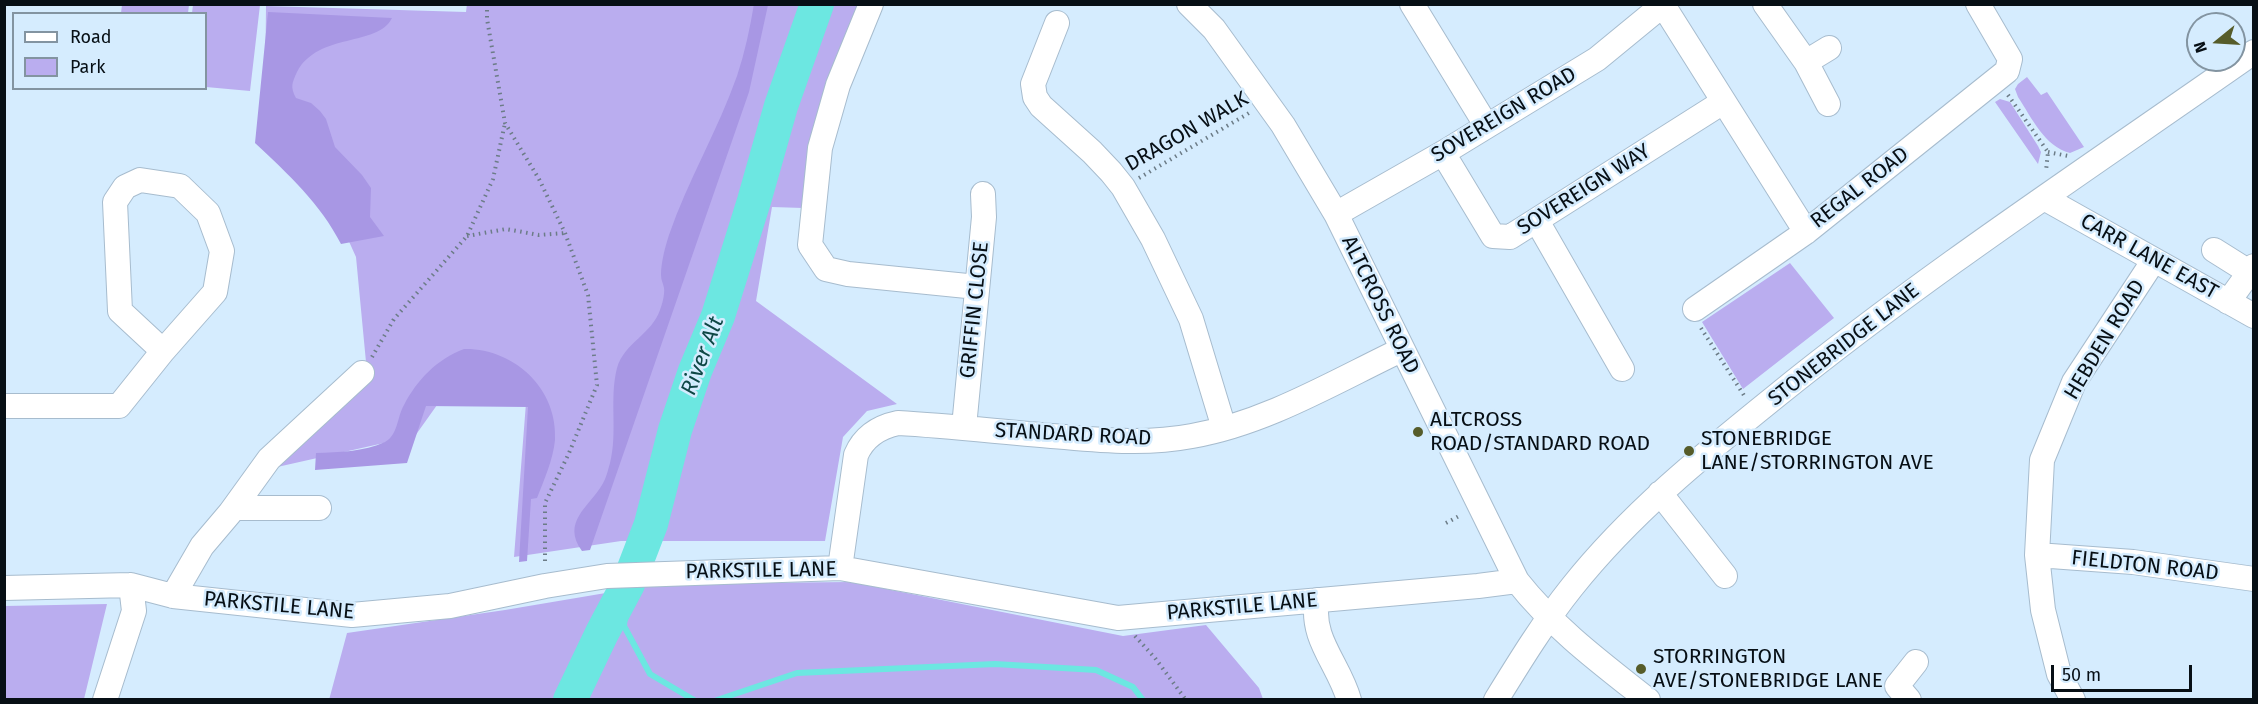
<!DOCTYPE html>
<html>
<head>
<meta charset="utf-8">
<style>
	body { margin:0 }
	#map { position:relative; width:2258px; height:704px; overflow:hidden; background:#d5ecfe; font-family:"Fira Sans",sans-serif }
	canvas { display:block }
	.frame { position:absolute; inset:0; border:6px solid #070f15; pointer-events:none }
	.legend { position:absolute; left:12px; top:12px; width:195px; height:78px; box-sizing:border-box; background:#d5ecfe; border:2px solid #8394a1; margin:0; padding:8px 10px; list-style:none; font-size:18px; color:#070f15 }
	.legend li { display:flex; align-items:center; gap:12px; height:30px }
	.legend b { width:30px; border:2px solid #8394a1 }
	.north { position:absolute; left:2186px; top:12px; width:60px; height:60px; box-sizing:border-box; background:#d5ecfe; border:2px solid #8394a1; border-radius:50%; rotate:252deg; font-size:16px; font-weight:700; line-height:24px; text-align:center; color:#070f15 }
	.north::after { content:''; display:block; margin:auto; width:21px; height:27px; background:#565c2a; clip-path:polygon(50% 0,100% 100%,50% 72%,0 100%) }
	.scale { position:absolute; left:2051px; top:665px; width:141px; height:27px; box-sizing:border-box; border:3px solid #070f15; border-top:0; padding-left:8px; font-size:18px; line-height:21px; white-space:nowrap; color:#070f15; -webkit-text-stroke:4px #d5ecfe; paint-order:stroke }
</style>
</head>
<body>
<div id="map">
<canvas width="2258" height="704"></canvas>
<div class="frame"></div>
<ul class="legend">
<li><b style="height:8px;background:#fff"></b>Road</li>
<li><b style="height:16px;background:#baadef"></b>Park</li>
</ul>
<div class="north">N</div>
<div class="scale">50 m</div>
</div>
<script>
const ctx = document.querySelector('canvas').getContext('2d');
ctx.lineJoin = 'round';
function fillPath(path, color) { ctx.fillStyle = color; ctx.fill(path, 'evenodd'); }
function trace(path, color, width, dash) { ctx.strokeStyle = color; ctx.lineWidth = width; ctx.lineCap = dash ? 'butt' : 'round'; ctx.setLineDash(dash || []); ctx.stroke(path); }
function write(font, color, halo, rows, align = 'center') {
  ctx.font = font + ' "Fira Sans",sans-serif'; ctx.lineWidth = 5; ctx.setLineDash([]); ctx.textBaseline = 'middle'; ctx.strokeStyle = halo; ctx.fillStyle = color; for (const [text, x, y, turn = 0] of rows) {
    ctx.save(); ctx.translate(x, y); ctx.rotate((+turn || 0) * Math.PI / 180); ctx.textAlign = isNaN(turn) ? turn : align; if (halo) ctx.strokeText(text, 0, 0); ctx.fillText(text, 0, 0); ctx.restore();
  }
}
fillPath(new Path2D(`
	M467 4 859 5 815 121 803 208 772 207 756 301 897 404 867 411 843 437 825 541H621L514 557 526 403 442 398 415 436 255 472 366 362 356 257 319 175 265 101 266 6 466 12Z
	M122 5V4L189 5 188 13H121Z
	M193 5H260L250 91 206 87V14L192 13Z
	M2027 77 2041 95 2047 92 2084 147 2070 153C2044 146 2032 118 2018 97L2015 89 2018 84Z
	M2000 99 2010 102 2038 146 2041 152 2038 164 1995 102Z
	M1790 263 1834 318 1743 389 1702 322Z
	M851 582 1123 636 1206 625 1259 688 1263 699 329 700 347 633 505 610 659 584Z
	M107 604 84 699H5V606Z`), '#baadef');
fillPath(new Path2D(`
	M754 4 768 5 749 92 590 550 582 551C561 522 589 507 602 485 606 479 608 470 610 463 618 432 609 399 617 368 624 343 652 334 660 310 662 305 665 294 664 288 663 283 661 280 661 275 661 263 665 247 669 235 688 180 718 130 737 76 745 52 750 28 754 4Z
	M268 12 392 18C378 47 318 32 297 72 292 83 290 87 296 98L311 103 320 111 326 119 335 147 362 175 371 188 370 217 384 236 341 244C320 203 288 174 255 143Z
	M464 349C514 348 558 389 555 440 553 460 544 480 537 498L531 499 527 561 519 562 528 407 426 406 407 463 315 470 316 453C338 452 364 452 385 442 398 435 397 417 404 405 417 380 437 359 464 349Z`), '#a897e4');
trace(new Path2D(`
	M628 584 624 626 650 674 694 700
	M717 700 797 673 995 664 1096 670 1133 687 1143 700`), '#6ce7e1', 6);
trace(new Path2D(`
	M570 700 602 633 628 584 651 524 675 430 695 371 718 316 754 201 781 106 817 4`), '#6ce7e1', 34);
const minor = new Path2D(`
	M871 4 838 85 820 148 810 245 826 269 848 274 977 287
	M1189 4 1214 29 1283 125 1336 214 1517 581C1554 628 1601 663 1648 700
	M1412 4 1486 125
	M1765 4 1806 62 1828 104
	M1663 5 1806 232
	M1057 23 1033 84 1035 97 1041 106 1092 152 1111 172 1123 187 1153 239 1191 319 1224 428
	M1806 62 1829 48
	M1443 153 1493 236 1510 237 1723 102
	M2044 198 2254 316
	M1336 214 1443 153 1597 59 1664 4
	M1537 221 1622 369
	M2214 250 2249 272
	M2228 302 2254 266
	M1695 309 1806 232 2007 71 2010 59 1978 4
	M4 406H119L163 351 215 292 222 251 208 213 180 186 140 180 125 187 115 202 120 311 163 351
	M964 427 984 217 983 194
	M1660 493 1725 576
	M234 508H319
	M2037 555 2133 562 2254 579
	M840 568 856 455C864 436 879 427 898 423 954 426 1009 433 1065 437 1108 441 1150 444 1192 436 1266 423 1334 382 1401 350
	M4 588 131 585 173 596 352 615 450 606 545 586 607 576 840 568 1118 618 1478 586 1517 581
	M173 596 202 546 230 513 269 459 362 373
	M1317 600C1310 639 1339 664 1349 700
	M105 700 134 611 131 585
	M1496 700C1520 661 1544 622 1572 587 1630 514 1703 455 1775 397 1928 273 2093 165 2254 52
	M1909 700 1897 686 1916 662
	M2073 700 2059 674 2043 610 2037 555 2042 460 2074 382 2154 260`);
trace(minor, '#a7bcce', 26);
trace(new Path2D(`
	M487 4V19L505 123 539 179 565 233 588 295 597 385 569 453 545 503V565
	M2008 95 2048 152 2046 171
	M2048 152 2068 156
	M1139 178 1249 113
	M467 236 506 229 539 235 565 233
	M1701 328 1745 397
	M372 357 394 319 467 236 493 179 505 123
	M1446 523 1461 515
	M1135 636 1155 658 1186 700`), '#6c7c87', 4, [1.5, 4.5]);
trace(minor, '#fff', 24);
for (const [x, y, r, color] of [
	[1418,432,6,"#565c2a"],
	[1689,451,6,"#565c2a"],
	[1641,669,6,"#565c2a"]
]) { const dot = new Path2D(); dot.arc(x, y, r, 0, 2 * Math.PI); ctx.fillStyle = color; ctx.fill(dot); trace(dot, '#d5ecfe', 2); }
write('21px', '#070f15', '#d5ecfe', [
	["SOVEREIGN ROAD",1504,115,-31],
	["DRAGON WALK",1187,132,-30],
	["REGAL ROAD",1860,188,-38],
	["SOVEREIGN WAY",1584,190,-32],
	["CARR LANE EAST",2149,257,29],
	["ALTCROSS ROAD",1380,305,64],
	["GRIFFIN CLOSE",975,310,-84],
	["HEBDEN ROAD",2105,340,-59],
	["STONEBRIDGE LANE",1844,345,-38],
	["STANDARD ROAD",1073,435,3],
	["FIELDTON ROAD",2145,566,6],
	["PARKSTILE LANE",761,571,-1],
	["PARKSTILE LANE",279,606,5],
	["PARKSTILE LANE",1242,607,-5]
]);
write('21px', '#070f15', '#d5ecfe', [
	["ALTCROSS",1430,420],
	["ROAD/STANDARD ROAD",1430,444],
	["STONEBRIDGE",1701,439],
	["LANE/STORRINGTON AVE",1701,463],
	["STORRINGTON",1653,657],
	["AVE/STONEBRIDGE LANE",1653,681]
], 'left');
write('italic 22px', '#0e4745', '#d5ecfe', [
	["River Alt",703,356,-69]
]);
</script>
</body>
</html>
